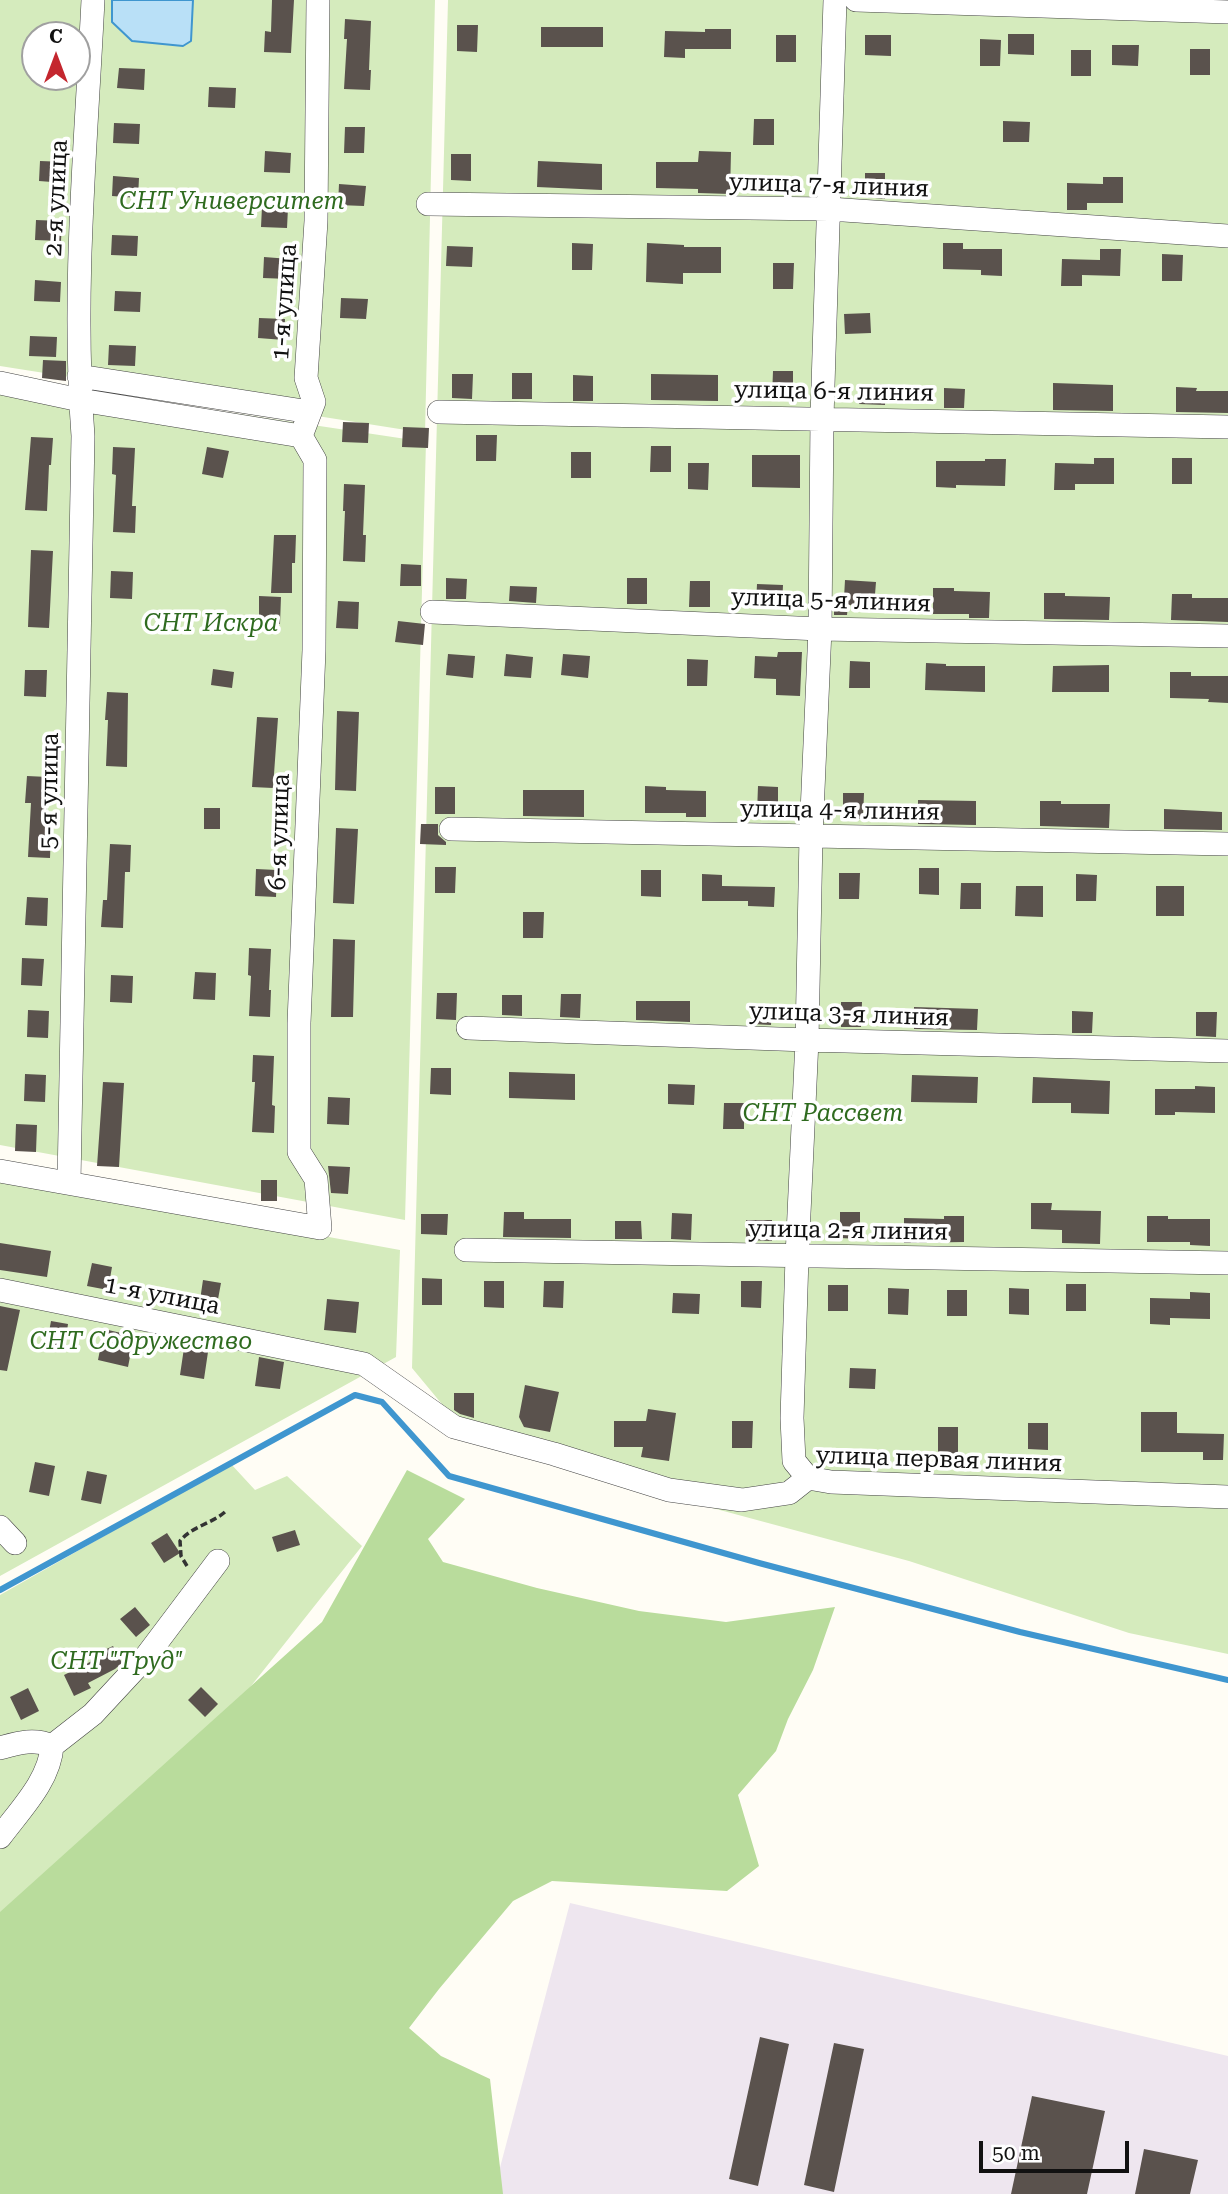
<!DOCTYPE html>
<html>
<head>
<meta charset="utf-8">
<style>
	body { margin:0 }
	#map { position:relative; width:1228px; height:2194px; overflow:hidden; background:#fffdf5; font-family:"Roboto Serif",serif }
	canvas { display:block }
	.north { position:absolute; left:21px; top:21px; width:70px; height:70px; box-sizing:border-box; background:#fff; border:2px solid #a0a0a0; border-radius:50%; rotate:0deg; font-size:19px; font-weight:700; line-height:28px; text-align:center; color:#111 }
	.north::after { content:''; display:block; margin:auto; width:24px; height:32px; background:#c4262e; clip-path:polygon(50% 0,100% 100%,50% 72%,0 100%) }
	.scale { position:absolute; left:979px; top:2141px; width:150px; height:32px; box-sizing:border-box; border:4px solid #111; border-top:0; padding-left:9px; font-size:21px; line-height:24px; white-space:nowrap; color:#111; -webkit-text-stroke:5px #fff; paint-order:stroke }
</style>
</head>
<body>
<div id="map">
<canvas width="1228" height="2194"></canvas>
<div class="north">С</div>
<div class="scale">50 m</div>
</div>
<script>
const ctx = document.querySelector('canvas').getContext('2d');
ctx.lineJoin = 'round';
function fillPath(path, color) { ctx.fillStyle = color; ctx.fill(path, 'evenodd'); }
function trace(path, color, width, dash) { ctx.strokeStyle = color; ctx.lineWidth = width; ctx.lineCap = dash ? 'butt' : 'round'; ctx.setLineDash(dash || []); ctx.stroke(path); }
function write(font, color, halo, rows, align = 'center') {
  ctx.font = font + ' "Roboto Serif",serif'; ctx.lineWidth = 7; ctx.setLineDash([]); ctx.textBaseline = 'middle'; ctx.strokeStyle = halo; ctx.fillStyle = color; for (const [text, x, y, turn = 0] of rows) {
    ctx.save(); ctx.translate(x, y); ctx.rotate((+turn || 0) * Math.PI / 180); ctx.textAlign = isNaN(turn) ? turn : align; if (halo) ctx.strokeText(text, 0, 0); ctx.fillText(text, 0, 0); ctx.restore();
  }
}
fillPath(new Path2D(`
	M570 1903 1228 2056V2194H493Z`), '#eee6ef');
fillPath(new Path2D(`
	M0 0H435L425 433 0 366ZM35 35H77V77H35Z
	M448 0H1228V1654L1129 1633 909 1561 475 1444 412 1368Z
	M0 378 426 442 405 1220 0 1145Z
	M0 1177 400 1250 396 1357 0 1576Z
	M231 1464 255 1490 287 1476 362 1546 213 1734 0 1914V1595Z`), '#d5ebbd');
fillPath(new Path2D(`
	M407 1470 465 1499 428 1539 443 1562 537 1588 639 1611 726 1622 835 1607 813 1670 788 1719 776 1751 738 1795 759 1866 727 1891 552 1881 513 1901 439 1989 409 2028 441 2056 490 2079 503 2194H0V1912L322 1622Z`), '#b9dc9c');
const water = new Path2D(`
	M112 0H193L191 41 183 46 132 41 112 22Z`);
fillPath(water, '#b9e0f7');
trace(water, '#3f96cf', 2);
trace(new Path2D(`
	M0 1590 355 1395 382 1402 449 1476 759 1563 1020 1632 1228 1680`), '#3f96cf', 6);
fillPath(new Path2D(`
	M272 0H294L291 53 264 52 265 31 271 32Z
	M345 19 371 21 369 70H371L370 90 344 89 347 39H344Z
	M457 25H478L477 52 457 51Z
	M541 27H603V47H541Z
	M705 29H731V49H685V58L664 57 665 31 705 32Z
	M1008 34H1034V55L1008 54Z
	M776 35H796V62H776Z
	M865 35H891V56L865 55Z
	M980 39 1001 40 1000 66H980Z
	M1112 45H1139L1138 66 1112 65Z
	M1190 49H1210V75H1190Z
	M1071 50H1091V76H1071Z
	M119 68 145 69 144 90 117 88Z
	M209 87 236 88 235 108 208 107Z
	M754 119H774V145H753Z
	M1003 121 1030 122 1029 142H1003Z
	M114 123 140 124 139 144 113 143Z
	M345 127H365L364 153H344Z
	M265 151 291 153 290 173 264 172Z
	M699 151 731 152 730 194 698 193V189L656 188V162H698Z
	M451 154H471V181L451 180Z
	M40 161 66 162 65 183 39 181Z
	M538 161 602 164V190L537 187Z
	M865 173H885V199L865 197Z
	M113 176 139 178 138 198 112 196Z
	M1103 177H1123V203H1087V210H1067V183L1103 184Z
	M339 184 366 186 364 206 338 205Z
	M262 207 288 208 287 228 261 227Z
	M36 220 62 221 61 241 35 240Z
	M112 235 138 236 137 256 111 255Z
	M572 243 593 244 592 270H572Z
	M647 243 684 245V247H721V273H683V284L646 282Z
	M943 243H963V249H1002V276L981 275V270L943 269Z
	M447 246 473 247 472 267 446 266Z
	M1100 249H1121L1120 276 1082 275V286H1061L1062 259 1100 260Z
	M1162 254 1183 255 1182 281H1162Z
	M264 257 290 259 289 279 263 278Z
	M773 263H794L793 289H773Z
	M35 280 61 282 60 302 34 301Z
	M115 291 141 292 140 312 114 311Z
	M341 298 368 299 366 319 340 318Z
	M870 313 871 333 845 334 844 314Z
	M259 318 285 319 284 340 258 338Z
	M30 336 57 337 56 357 29 356Z
	M109 345 136 346 135 366 108 365Z
	M43 360 66 361V381L42 378Z
	M773 371H793V398L772 397Z
	M512 373H532V399H512Z
	M452 374H473L472 399 452 398Z
	M651 374 718 375V401L651 400Z
	M573 375 593 376V401H573Z
	M1053 383 1113 385V411L1053 410Z
	M860 384 886 385 885 405 859 404Z
	M1176 387 1197 388 1196 391H1228V413L1176 412Z
	M944 388 965 389 964 408H944Z
	M343 422 369 423 368 443 342 442Z
	M403 427 429 428 428 448 402 447Z
	M476 435H497L496 461H476Z
	M31 437 53 438 51 465H49L47 511 25 510Z
	M651 446H671V472H650Z
	M113 447 135 448 132 506H136L135 533 113 532 116 475 112 474Z
	M207 447 229 451 223 478 202 474Z
	M571 452H591V478H571Z
	M752 455H800V488L752 487Z
	M1094 458H1114V484H1075V490H1054L1055 463 1094 464Z
	M1172 458H1192V484H1172Z
	M985 459H1006L1005 486 956 485V488L936 487V461H985Z
	M688 463H709L708 490 688 489Z
	M344 484 365 485 363 535H366L365 562 343 561 345 511H343Z
	M274 535H296L295 563H292V593H271Z
	M31 550 53 551 49 628 28 627Z
	M401 564 421 565V586H400Z
	M111 571 133 572 132 599 110 598Z
	M446 578 467 579 466 599H446Z
	M627 578H647V604H627Z
	M845 580 876 582 874 607 848 605 847 615H834V598H844Z
	M690 581H710V607H689Z
	M757 584 783 585 782 606 756 604Z
	M510 586 537 587 536 603 509 601Z
	M933 588H954V591L990 592 989 618H969V614H933Z
	M1044 593H1065V596L1110 597 1109 620 1044 619Z
	M1172 594H1192V598H1228V622L1171 620Z
	M259 596 281 597 280 624H259Z
	M338 601 359 602 358 629 336 628Z
	M398 621 425 624 423 645 395 642Z
	M778 652H802L800 696 776 695V679L754 678 755 656 777 657Z
	M448 654 475 656 473 678 446 675Z
	M506 654 533 657 531 678 504 676Z
	M563 654 590 656 588 678 561 675Z
	M687 659 708 660 707 686H687Z
	M850 661 870 662V688H849Z
	M926 663 946 664V666H985V692L925 690Z
	M1109 665V692H1052L1053 666Z
	M213 669 234 672 232 688 211 685Z
	M25 670H47L46 697 24 696Z
	M1170 672H1191V676H1228V703L1208 702 1209 699 1170 698Z
	M107 692 128 693 127 767 106 766 108 720H105Z
	M337 711 359 712 356 791 335 790Z
	M257 717 278 718 273 788 252 787Z
	M27 776 48 777 46 831H51L50 858 28 857 31 803H25Z
	M645 786 666 787V790L706 791V817H686V813H645Z
	M758 786 778 787V813H757Z
	M435 787H455V814H435Z
	M523 790H584V817L523 816Z
	M843 793H864L863 819H843Z
	M918 800 976 801V825L918 824Z
	M1040 801H1061V804H1110L1109 828 1040 826Z
	M204 808H220V829H204Z
	M1164 809 1222 812V830L1164 829Z
	M421 824H438V835L446 842V845L420 844Z
	M336 828 358 829 354 904 333 903Z
	M110 844 131 845 130 872H125L123 928 101 927 103 900H107Z
	M435 867H456L455 893H435Z
	M919 868H939V895L919 894Z
	M256 869 277 870 276 897 255 896Z
	M641 870H661V897L641 896Z
	M839 873H860L859 899H839Z
	M702 874 722 875V886L775 887 774 907 748 906V901H702Z
	M1076 874 1097 875 1096 901H1076Z
	M961 883H981V909H960Z
	M1016 886H1043V917L1015 916Z
	M1156 886H1184V916H1156Z
	M27 897 48 898 47 926 25 925Z
	M523 912H544L543 938H523Z
	M333 939 355 940 353 1017H331Z
	M249 948 271 949 269 990H271L270 1017 249 1016 251 976 248 975Z
	M22 958 44 959 42 986 21 985Z
	M195 972 216 973 215 1000 193 999Z
	M111 975 133 976 132 1003 110 1002Z
	M437 993H457L456 1020 436 1019Z
	M561 994H581L580 1018 560 1017Z
	M502 995H522V1016L502 1015Z
	M636 1001H690V1022L636 1020Z
	M841 1002H862L861 1027H841Z
	M751 1007H772L771 1025 751 1024Z
	M914 1007 978 1009 977 1030 914 1029Z
	M28 1010 49 1011 48 1038 27 1037Z
	M1072 1011 1093 1012 1092 1033H1072Z
	M1196 1012H1217L1216 1037 1196 1036Z
	M253 1055 274 1056 272 1105 275 1106 274 1133 252 1132 255 1082H252Z
	M431 1068H451V1095L430 1094Z
	M509 1072 575 1074V1100L509 1098Z
	M25 1074 46 1075 45 1102 24 1101Z
	M912 1075 978 1077 977 1103 911 1102Z
	M1033 1077 1110 1081 1109 1114 1071 1113V1103H1032Z
	M103 1082 124 1083 119 1167 97 1166Z
	M668 1084 695 1085 694 1105 668 1104Z
	M1195 1086 1215 1087V1113L1175 1112V1115H1155V1089H1195Z
	M328 1097 350 1098 349 1125 327 1124Z
	M724 1103H744V1129H723Z
	M16 1124 37 1125 36 1152 15 1151Z
	M328 1166 350 1167 348 1194 331 1193Z
	M261 1180H277V1201H261Z
	M1031 1203H1052L1051 1210 1101 1211 1100 1244 1062 1243V1230L1031 1229Z
	M504 1212H524V1219H571V1238L503 1237Z
	M840 1212H860V1239L840 1238Z
	M672 1213 692 1214 691 1240 671 1239Z
	M421 1214H448L447 1235 421 1234Z
	M944 1216H964V1242L904 1243V1218L944 1219Z
	M1147 1216H1168V1219H1210V1246L1190 1245V1242H1147Z
	M746 1220H772V1241L746 1240Z
	M615 1221H641L642 1239H615Z
	M0 1243 51 1251 47 1277 0 1270Z
	M92 1263 112 1267 108 1290 87 1286Z
	M422 1278 442 1279V1305H422Z
	M203 1280 221 1283 216 1310 199 1307Z
	M484 1281H504V1308L484 1307Z
	M544 1281H564L563 1308 543 1307Z
	M741 1281H762L761 1308 741 1307Z
	M1066 1284H1086V1311H1066Z
	M828 1285H848V1311H828Z
	M888 1288 909 1289 908 1315 888 1314Z
	M1009 1288 1029 1289V1315L1009 1314Z
	M947 1290H967V1316H947Z
	M1190 1292 1210 1293V1319L1170 1318V1325L1150 1324V1298L1190 1299Z
	M673 1293 700 1294 699 1314 672 1313Z
	M327 1299 359 1302 356 1333 324 1330Z
	M0 1306 20 1310 7 1371 0 1370Z
	M51 1321 68 1324 64 1352 46 1348Z
	M104 1329 134 1336 128 1367 98 1360Z
	M184 1348 208 1352 204 1379 180 1375Z
	M259 1357 284 1362 280 1389 255 1386Z
	M850 1368 876 1369 875 1389 849 1388Z
	M525 1385 559 1392 550 1432 524 1427 519 1417Z
	M454 1393H474V1418L460 1414 454 1410Z
	M648 1409 676 1413 669 1461 641 1457 643 1447H614V1421H646Z
	M1141 1412H1177V1433L1224 1434 1223 1460H1203V1452H1141Z
	M732 1421H753L752 1448H732Z
	M1028 1423H1048V1450L1028 1449Z
	M938 1427H958V1454L938 1453Z
	M35 1462 55 1466 49 1496 29 1492Z
	M87 1471 107 1475 101 1504 81 1500Z
	M295 1530 300 1545 277 1552 272 1537Z
	M167 1533 180 1553 164 1563 151 1543Z
	M135 1607 150 1625 136 1637 120 1619Z
	M113 1646 122 1663 115 1669 88 1683 91 1688 74 1696 64 1675 100 1657 98 1653Z
	M201 1687 218 1704 205 1717 188 1700Z
	M28 1688 39 1711 21 1720 10 1697Z
	M760 2037 789 2044 758 2186 729 2179Z
	M834 2043 864 2049 834 2192 804 2185Z
	M1032 2096 1105 2111 1087 2194H1011Z
	M1144 2149 1198 2160 1190 2194H1135Z`), '#5a524d');
const minor = new Path2D(`
	M856 0 1228 12
	M428 204 829 209 1228 236
	M79 376 310 412
	M0 383 80 400 301 436
	M439 412 1228 427
	M301 436 314 402 306 378 316 221 318 0
	M432 612 820 629 1228 636
	M451 829 1228 844
	M468 1028 807 1040 1228 1051
	M0 1171 320 1228 316 1179 299 1152V1023L314 650 315 460 301 436
	M69 1183 83 436C72 291 86 145 93 0
	M466 1250 1228 1263
	M0 1290 364 1364 454 1427 554 1454 669 1490 742 1500 789 1493 808 1478 831 1482 1228 1497
	M808 1478 794 1461 792 1418 797 1257 807 1040 811 836 820 629 822 418 835 0
	M0 1527 15 1543
	M0 1748C18 1743 34 1738 52 1746
	M0 1837C20 1810 50 1780 52 1746L93 1714 145 1658 218 1561`);
trace(minor, '#444', 24);
trace(new Path2D(`
	M187 1566 181 1556 180 1541C192 1526 212 1524 226 1511`), '#333', 3.5, [7, 3.5]);
trace(minor, '#fff', 23);
write('24px', '#111', '#fff', [
	["улица 7-я линия",829,186,2],
	["2-я улица",57,198,-87],
	["1-я улица",285,302,-86],
	["улица 6-я линия",834,392,1],
	["улица 5-я линия",831,601,2],
	["5-я улица",50,791,-89],
	["улица 4-я линия",840,811,1],
	["6-я улица",280,832,-88],
	["улица 3-я линия",849,1015,2],
	["улица 2-я линия",848,1231,1],
	["1-я улица",162,1296,11],
	["улица первая линия",939,1460,2]
]);
write('italic 24px', '#2f6b1f', '#fff', [
	["СНТ Университет",232,202],
	["СНТ Искра",211,624],
	["СНТ Рассвет",823,1114],
	["СНТ Содружество",141,1342],
	["СНТ \"Труд\"",117,1662]
]);
</script>
</body>
</html>
